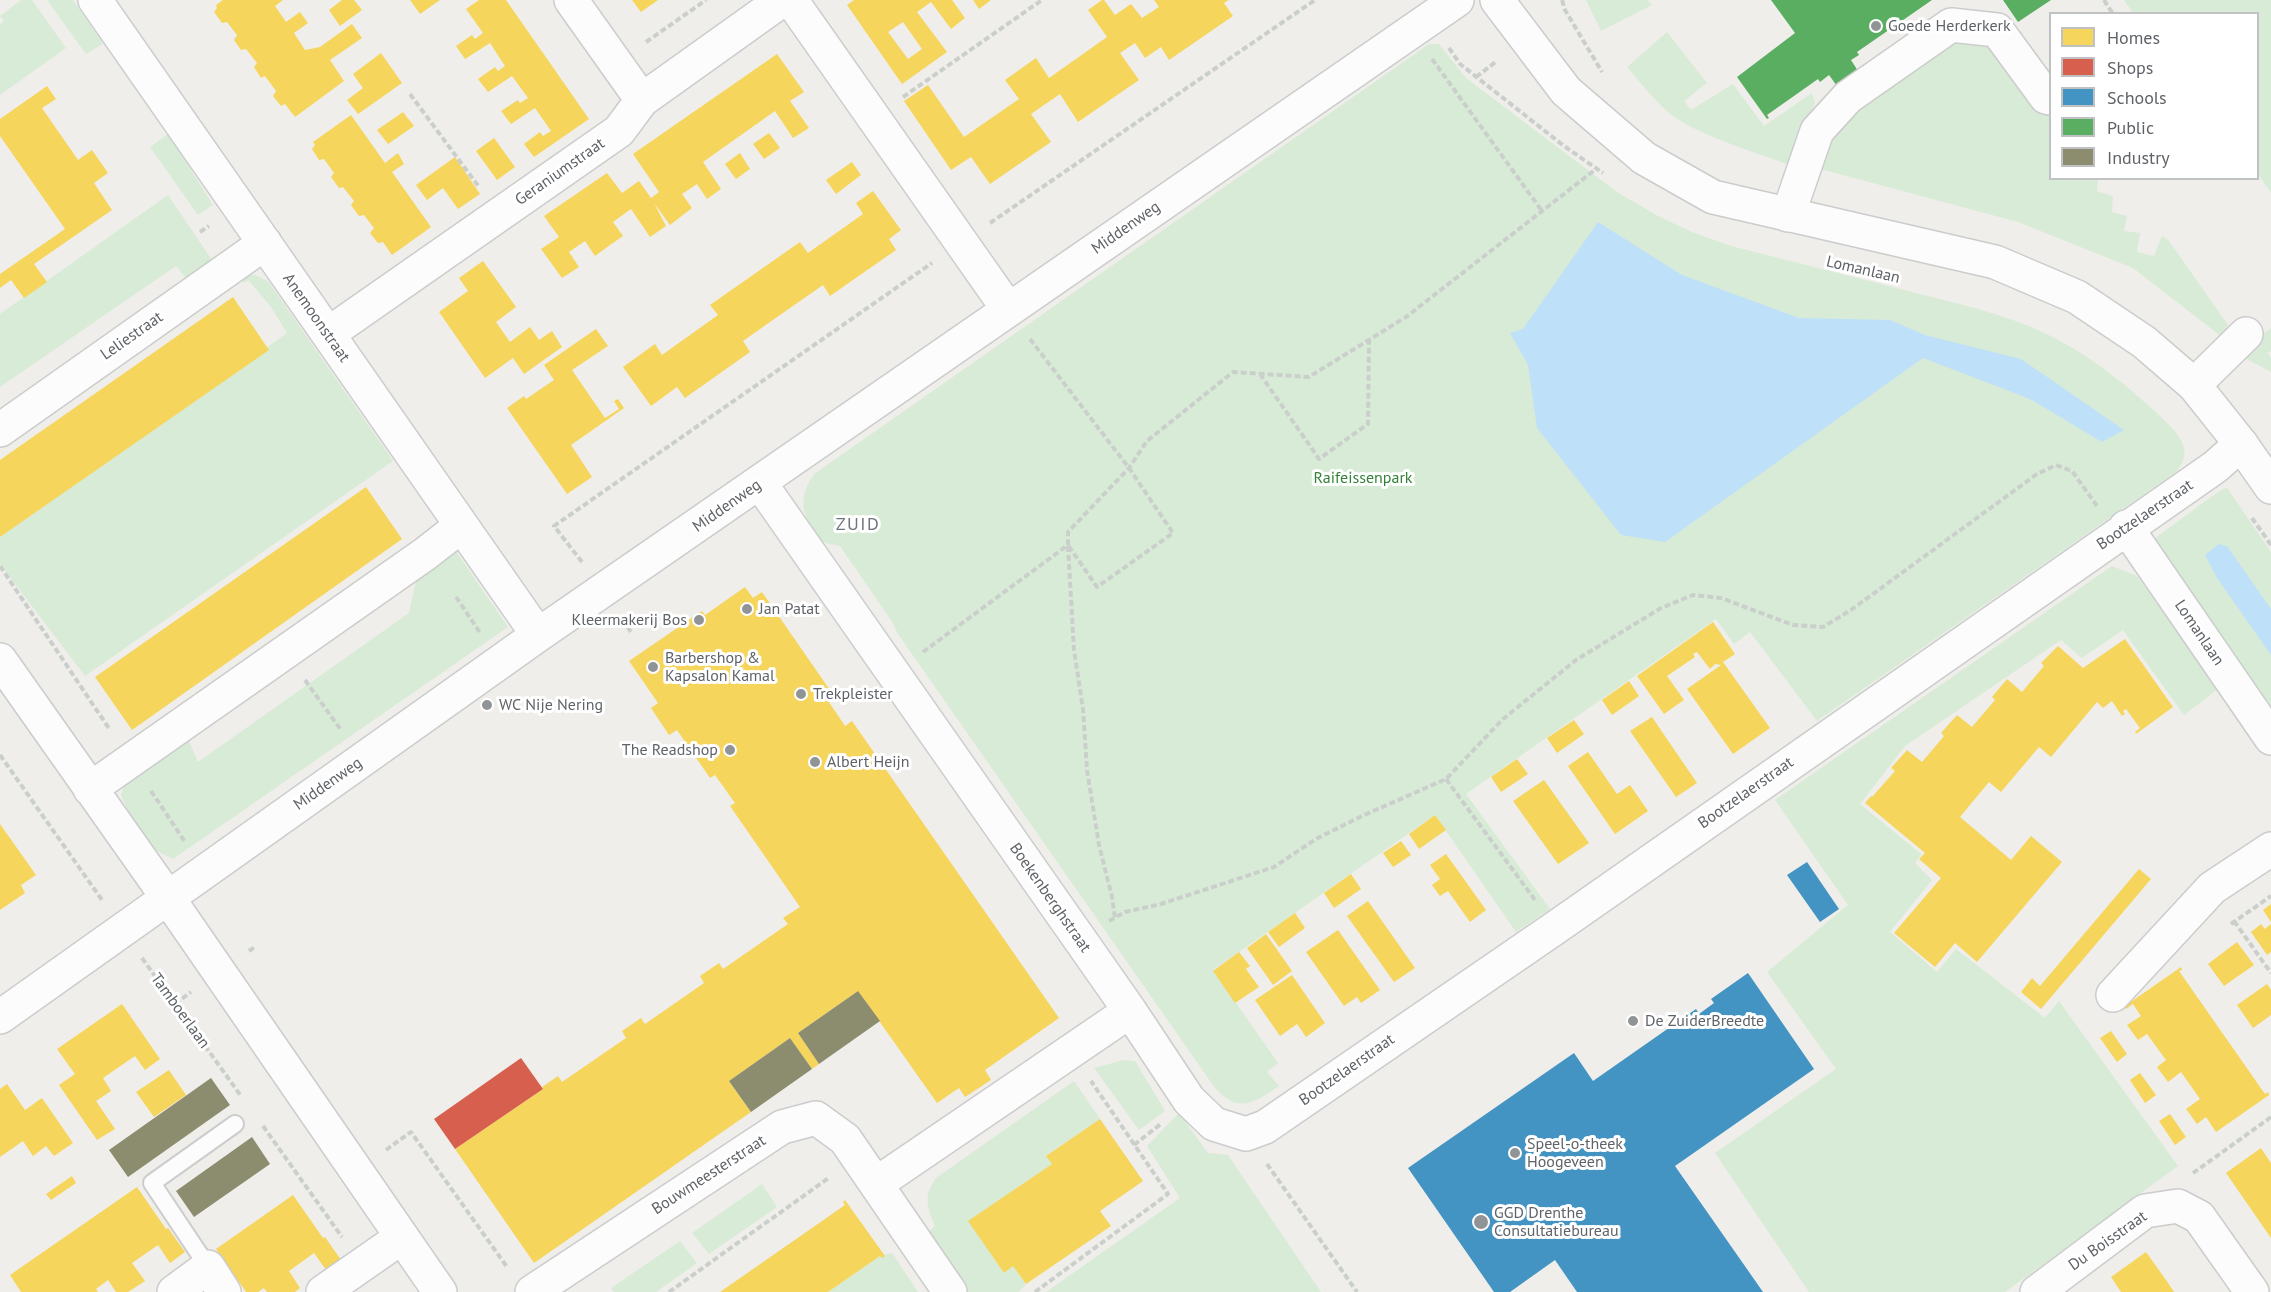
<!DOCTYPE html>
<html>
<head>
<meta charset="utf-8">
<style>
	body { margin:0 }
	#map { position:relative; width:2271px; height:1292px; overflow:hidden; background:#efeeea; font-family:"PT Sans",sans-serif }
	canvas { display:block }
	.legend { position:absolute; left:2049px; top:12px; width:210px; height:168px; box-sizing:border-box; background:#fff; border:2px solid #bfc1c3; margin:0; padding:8px 10px; list-style:none; font-size:18px; color:#5f6368 }
	.legend li { display:flex; align-items:center; gap:12px; height:30px }
	.legend b { width:30px; border:2px solid #bfc1c3 }
</style>
</head>
<body>
<div id="map">
<canvas width="2271" height="1292"></canvas>
<ul class="legend">
<li><b style="height:16px;background:#f6d55c"></b>Homes</li>
<li><b style="height:16px;background:#d6604d"></b>Shops</li>
<li><b style="height:16px;background:#4393c3"></b>Schools</li>
<li><b style="height:16px;background:#5aae61"></b>Public</li>
<li><b style="height:16px;background:#8c8c6e"></b>Industry</li>
</ul>
</div>
<script>
const ctx = document.querySelector('canvas').getContext('2d');
ctx.lineJoin = 'round';
function fillPath(path, color) { ctx.fillStyle = color; ctx.fill(path, 'evenodd'); }
function trace(path, color, width, dash) { ctx.strokeStyle = color; ctx.lineWidth = width; ctx.lineCap = dash ? 'butt' : 'round'; ctx.setLineDash(dash || []); ctx.stroke(path); }
function write(font, color, halo, rows, align = 'center') {
  ctx.font = font + ' "PT Sans",sans-serif'; ctx.lineWidth = 6; ctx.setLineDash([]); ctx.textBaseline = 'middle'; ctx.strokeStyle = halo; ctx.fillStyle = color; for (const [text, x, y, turn = 0] of rows) {
    ctx.save(); ctx.translate(x, y); ctx.rotate((+turn || 0) * Math.PI / 180); ctx.textAlign = isNaN(turn) ? turn : align; if (halo) ctx.strokeText(text, 0, 0); ctx.fillText(text, 0, 0); ctx.restore();
  }
}
fillPath(new Path2D(`
	M21 0H32L66 48 0 95V24L4 21 0 16Z
	M47 0H73L103 44 86 54Z
	M1586 0H1648L1652 5 1601 31Z
	M2124 0H2271V193L2258 174V14L2133 13Z
	M1667 32 1707 83 1684 101 1691 110 1733 84 1764 126 1812 93 1815 103 1790 165C1757 153 1693 134 1668 112 1653 99 1640 82 1627 67Z
	M1989 41 2050 105V178L2098 179 2097 191 2113 196 2112 212 2127 216 2124 231 2140 233 2137 252 2154 256 2162 236 2169 241 2228 325 2222 337 2133 268 2018 222 1813 167 1827 130 1941 42Z
	M1429 44H1439L1466 78 1617 192 1658 216 1692 232 1731 246C1792 261 1852 277 1912 292 1963 305 2016 316 2062 342 2098 362 2130 388 2160 416 2177 433 2196 449 2176 472L1817 721 1750 632 1734 644 1716 619 1466 794 1550 909 1516 932 1435 815 1213 970 1278 1063 1267 1072 1279 1086C1254 1103 1239 1114 1215 1088L898 634 893 623 840 546 821 542C804 518 795 501 814 474Z
	M168 134 213 205 198 215 150 147Z
	M168 195 216 266 191 284 176 266 0 387V314Z
	M255 275 268 281 393 461 85 676 0 564V537L287 333 271 307 248 280 244 283 240 276Z
	M2271 328V351L2268 353 2271 358V372L2237 354Z
	M2227 488 2271 552V721L2157 556 2155 538 2221 490Z
	M453 547 508 627 173 859C136 842 137 830 121 795L128 776 188 739 198 762 409 613 418 572Z
	M2112 566 2137 576 2218 689 2184 715 2123 630 2082 658 2061 640 1905 746 1860 804 1921 854 1915 863 1932 880 1890 932 1937 972 1956 949 2045 1018 2059 1001 2178 1166 2005 1292H1809L1715 1153 1836 1069 1767 972 1848 905 1775 800Z
	M1124 1060 1135 1061 1165 1111 1139 1130 1094 1068Z
	M1074 1081 1100 1119 1047 1155 1052 1164 969 1221 1004 1273 1013 1266 1026 1284 1019 1292H966L927 1233 935 1226C927 1207 923 1196 936 1178Z
	M1179 1113 1208 1153 1228 1155 1321 1292H1046L1180 1198 1147 1146Z
	M762 1184 777 1207 709 1254 692 1233Z
	M680 1241 697 1263 656 1292H614L611 1288Z
	M892 1253 918 1292H828L880 1256Z`), '#d8ebd6');
fillPath(new Path2D(`
	M1598 222 1682 275 1799 318 1890 320 1925 335 2021 359 2124 430 2102 442 2030 399 1923 358 1665 542 1621 535 1537 428 1528 365 1510 333 1523 329Z
	M2219 544 2227 546 2271 609V655L2217 578 2205 555Z`), '#bfe0f9');
fillPath(new Path2D(`
	M223 0H283L275 6 286 22 300 12 308 23 294 33 305 50 320 47 352 24 362 38 330 60 344 81 295 117 285 104 281 106 273 96 276 91 265 76 261 78 254 67 257 63 246 49 241 50 234 40 237 35 227 22 222 23 214 12 217 8 216 5Z
	M342 0H354L362 10 340 26 329 10Z
	M410 0H440L420 14Z
	M479 0H506L589 119 534 157 524 144 540 132 543 136 551 131 535 108 511 124 501 111 518 100 520 103 528 98 512 76 488 92 478 79 495 67 498 71 505 66 490 43 465 59 456 46 472 35 475 39 483 33 466 9Z
	M632 0H658L641 12Z
	M854 0H952L965 18 951 29 931 2 917 12 947 52 902 84 847 5ZM903 22 922 49 908 59 888 32Z
	M973 0H991L979 9Z
	M1102 0H1104L1115 15 1131 4 1142 18 1159 7 1154 0H1229L1224 3 1233 16 1169 60 1161 47 1145 58 1135 43 1120 53 1139 80 1078 122 1060 94 1031 114 1051 142 990 184 971 157 951 170 904 101 928 85 964 137 1019 99 1005 80 1036 58 1049 78 1107 37 1088 10Z
	M381 53 402 83 358 114 347 100 363 88 353 74Z
	M777 54 804 92 790 101 809 128 793 138 775 111 703 162 721 189 707 199 697 184 682 194 692 208 670 225 654 203 666 226 650 237 631 209 613 222 623 236 610 245 595 256 585 241 569 252 579 267 562 278 541 249 559 237 544 216 607 173 622 193 639 181 651 198 659 192 633 154Z
	M47 86 56 99 42 108 78 160 92 150 108 173 94 183 112 210 34 264 47 282 24 298 11 280 0 288V274L65 229 0 136V119Z
	M403 112 414 126 388 144 377 130Z
	M351 115 385 163 398 153 404 164 392 172 431 227 392 255 383 242 378 243 370 233 374 228 364 215 359 216 351 205 354 201 343 187 339 188 331 177 334 173 324 159 319 160 312 149 315 145 313 142Z
	M769 133 780 148 764 159 753 144Z
	M494 138 515 167 497 180 476 151Z
	M740 153 750 169 736 179 725 164Z
	M455 157 480 194 458 209 443 188 427 200 416 185Z
	M852 162 861 175 836 194 826 180Z
	M873 191 901 230 889 239 896 250 830 296 823 285 770 322 743 341 750 352 685 398 677 387 651 406 623 367 655 344 662 355 718 315 710 305 800 242 808 253 863 214 856 203Z
	M483 261 516 307 496 322 510 342 530 327 539 340 552 331 562 347 524 374 513 358 485 378 439 312 468 291 459 278Z
	M233 297 269 350 0 537V460Z
	M596 329 608 346 572 370 605 418 619 409 614 401 618 399 624 408 571 445 592 477 567 494 507 408 524 396 526 399 554 380 544 365Z
	M366 487 402 539 132 730 95 677Z
	M745 587 753 598 762 592 832 693 826 698 837 714 845 726 852 721 1059 1018 985 1070 991 1080 965 1097 959 1088 937 1103 858 991 798 1033 819 1064 812 1069 790 1038 729 1081 751 1112 534 1263 455 1149 543 1089 542 1087 558 1076 562 1082 626 1038 622 1031 641 1018 645 1024 704 983 700 976 719 963 723 969 788 924 783 918 800 907 730 806 735 803 715 775 710 778 677 730 669 735 651 708 658 703 629 661 702 611 705 615Z
	M1713 622 1735 654 1723 662 1770 728 1733 754 1687 689 1721 665 1715 664 1710 669 1697 652 1693 654 1695 657 1667 676 1684 700 1664 714 1637 676Z
	M2125 639 2173 707 2136 734 2135 732 2140 728 2126 709 2123 711 2125 714 2122 716 2112 701 2103 708 2097 702 2051 757 2039 747 2001 792 1989 782 1960 817 2011 860 2031 836 2062 862 1977 962 1955 943 1935 967 1894 933 1941 878 1919 859 1925 853 1865 803 1871 796 1872 797 1895 771 1891 768 1907 750 1922 762 1944 736 1941 733 1957 715 1972 727 1995 700 1992 697 2007 679 2022 692 2044 666 2041 663 2058 646 2083 668Z
	M1629 681 1639 696 1612 715 1602 700Z
	M1652 717 1697 783 1676 797 1630 731Z
	M1574 720 1584 734 1557 753 1547 738Z
	M1588 752 1617 794 1630 785 1648 811 1615 834 1568 766Z
	M1517 759 1528 774 1501 792 1491 777Z
	M1544 780 1589 843 1558 864 1513 801Z
	M1435 815 1446 830 1419 849 1409 834Z
	M0 824 36 875 21 885 25 893 0 910Z
	M1401 841 1411 855 1393 867 1383 853Z
	M1446 854 1486 910 1470 922 1448 891 1440 896 1432 885 1440 879 1430 865Z
	M2139 869 2151 879 2041 1009 2021 992 2032 978 2040 986Z
	M1351 874 1361 889 1334 908 1324 893Z
	M1368 901 1415 968 1394 982 1347 916Z
	M2271 904V922L2263 910Z
	M1295 913 1305 928 1279 947 1268 932Z
	M2261 924 2265 929 2271 924V952L2267 955 2251 932Z
	M1338 930 1380 990 1361 1003 1357 997 1344 1006 1306 952Z
	M1266 934 1292 971 1273 985 1247 948Z
	M2237 942 2254 965 2224 986 2208 964Z
	M1239 952 1250 966 1246 969 1259 987 1235 1003 1213 971Z
	M2181 967 2182 970 2179 971 2265 1094 2268 1092 2269 1095 2216 1132 2206 1117 2197 1124 2186 1109 2200 1099 2181 1072 2168 1082 2157 1067 2166 1060 2147 1034 2138 1040 2127 1025 2141 1016 2133 1004 2126 1009 2125 1006Z
	M1292 975 1325 1023 1306 1037 1297 1024 1280 1036 1255 1000Z
	M2267 984 2271 990V1015L2253 1028 2237 1005Z
	M122 1004 160 1059 145 1070 135 1056 103 1078 111 1091 96 1101 115 1129 97 1140 59 1085 75 1074 57 1049Z
	M2111 1031 2127 1054 2117 1062 2100 1038Z
	M169 1070 186 1095 154 1117 136 1092Z
	M2140 1073 2156 1095 2145 1103 2130 1080Z
	M7 1084 25 1110 42 1098 73 1143 54 1156 46 1146 33 1156 23 1141 0 1157V1089Z
	M2170 1114 2186 1137 2175 1145 2159 1121Z
	M1100 1119 1143 1181 1100 1211 1111 1226 1026 1284 1013 1266 1004 1273 968 1221 1052 1164 1046 1156Z
	M2261 1148 2271 1163V1238L2226 1173Z
	M72 1176 76 1183 51 1200 46 1194Z
	M137 1187 166 1229 168 1228 185 1252 170 1263 158 1245 132 1263 145 1281 128 1292H116L108 1280 96 1289 98 1292H21L10 1275Z
	M293 1195 323 1238 325 1237 341 1260 326 1270 314 1253 289 1271 300 1288 295 1292H267L264 1288 258 1292H246L216 1249Z
	M845 1200 885 1256 882 1258 880 1256 828 1292H720L845 1205 843 1202Z
	M2146 1252 2166 1280 2174 1292H2121L2111 1277Z`), '#f6d55c');
fillPath(new Path2D(`
	M521 1058 543 1089 455 1149 434 1119Z`), '#d6604d');
fillPath(new Path2D(`
	M1807 862 1839 909 1820 922 1787 875Z
	M1748 973 1814 1069 1675 1166 1763 1292H1577L1555 1260 1510 1292H1494L1408 1168 1574 1053 1593 1081 1696 1009 1699 1014 1714 1003 1711 999Z`), '#4393c3');
fillPath(new Path2D(`
	M1771 0H1932L1857 52 1859 55 1851 60 1858 71 1837 86 1829 75 1820 82 1818 79 1767 115 1769 118 1767 119 1737 77 1795 33Z
	M2003 0H2051L2018 22Z`), '#5aae61');
fillPath(new Path2D(`
	M858 991 880 1021 819 1064 798 1033Z
	M790 1038 812 1069 751 1112 729 1081Z
	M211 1078 230 1105 128 1177 109 1150Z
	M252 1137 270 1164 194 1217 176 1191Z`), '#8c8c6e');
const service = new Path2D(`
	M208 1267 152 1183 235 1124`);
const minor = new Path2D(`
	M95 0 538 635
	M571 0 642 100
	M791 0 1008 309
	M1788 215 1817 131 1848 97 1951 25 1997 30 2046 97 2050 98
	M328 334 619 131 642 100 782 0
	M2194 385 2246 334
	M0 430 265 243
	M760 483 1130 1011 1189 1100 1214 1124 1246 1134 1265 1127 1555 928 2215 467 2241 444
	M2126 527 2271 738
	M0 660 168 898 440 1292
	M90 789 425 554 461 526
	M2113 995 2212 888 2271 849
	M0 1017 538 635 1457 0
	M876 1184 1130 1011
	M174 1292 208 1267 224 1292
	M323 1292 402 1237
	M532 1292 782 1127 816 1118 845 1139 950 1292
	M2037 1292 2145 1211 2178 1206 2199 1217 2252 1292`);
const tertiary = new Path2D(`
	M1497 0 1566 91 1644 158 1713 197 1995 262 2077 297 2144 342 2194 385 2241 444 2271 487`);
trace(service, '#cbcccc', 20);
trace(minor, '#cbcccc', 36);
trace(tertiary, '#cbcccc', 36);
trace(new Path2D(`
	M1562 0 1565 10 1602 72
	M2104 0 2113 14
	M646 42 706 0
	M1449 48 1460 64 1564 146 1603 173
	M1432 59 1542 211
	M1476 77 1497 61
	M410 94 479 187
	M903 97 1042 0
	M990 223 1315 0
	M200 232 209 226
	M1030 339 1129 468 1173 533 1097 587 1068 545
	M1260 374 1319 459 1368 424 1369 340
	M2252 518 2271 545
	M1068 546 1074 650 1083 709 1087 770 1099 845 1112 897 1115 918
	M582 562 554 526 932 263
	M0 566 110 730
	M456 597 481 634
	M623 619 632 634
	M923 652 1068 545V532L1129 468 1147 441 1233 372 1309 377 1406 317 1596 169
	M305 680 341 730
	M0 755 102 900
	M1446 779 1535 900
	M151 791 185 842
	M1109 921 1125 912 1161 904 1274 867 1316 839 1362 816 1446 779 1503 719 1576 660 1661 608 1693 595 1721 598 1793 625 1823 627 1851 610 2037 474 2056 465 2072 471 2097 506
	M2234 921 2271 973
	M2231 924 2271 896
	M249 951 256 946
	M142 958 241 1096
	M175 1004 191 992
	M263 1126 342 1237
	M1134 1145 1162 1123
	M386 1150 411 1132 507 1267
	M1267 1164 1357 1292
	M2193 1173 2271 1117
	M669 1292 830 1177
	M1035 1292 1168 1194 1091 1081`), '#cacfcc', 4, [6, 3]);
trace(service, '#fdfcfc', 16);
trace(minor, '#fdfcfc', 33);
trace(tertiary, '#fdfcfc', 33);
for (const [x, y, r, color] of [
	[1876,26,6,"#919496"],
	[747,609,6,"#919496"],
	[699,620,6,"#919496"],
	[653,667,6,"#919496"],
	[801,694,6,"#919496"],
	[487,705,6,"#919496"],
	[730,750,6,"#919496"],
	[815,762,6,"#919496"],
	[1633,1021,6,"#919496"],
	[1515,1153,6,"#919496"],
	[1481,1222,8,"#919496"]
]) { const dot = new Path2D(); dot.arc(x, y, r, 0, 2 * Math.PI); ctx.fillStyle = color; ctx.fill(dot); trace(dot, '#fff', 2); }
write('16px', '#5f6368', '#fff', [
	["Goede Herderkerk",1888,26],
	["Jan Patat",759,609],
	["Kleermakerij Bos",687,620,"right"],
	["Barbershop &",665,658],
	["Kapsalon Kamal",665,676],
	["Trekpleister",813,694],
	["WC Nije Nering",499,705],
	["The Readshop",718,750,"right"],
	["Albert Heijn",827,762],
	["De ZuiderBreedte",1645,1021],
	["Speel-o-theek",1527,1144],
	["Hoogeveen",1527,1162],
	["GGD Drenthe",1494,1213],
	["Consultatiebureau",1494,1231]
], 'left');
write('16px', '#5f6368', '#fff', [
	["Geraniumstraat",560,172,-35],
	["Middenweg",1126,228,-35],
	["Lomanlaan",1863,270,13],
	["Anemoonstraat",316,318,55],
	["Leliestraat",132,336,-35],
	["Middenweg",727,506,-35],
	["Bootzelaerstraat",2145,515,-34],
	["Lomanlaan",2199,633,56],
	["Middenweg",328,784,-35],
	["Bootzelaerstraat",1746,793,-35],
	["Boekenberghstraat",1050,898,55],
	["Tamboerlaan",180,1011,54],
	["Bootzelaerstraat",1347,1070,-35],
	["Bouwmeesterstraat",709,1175,-33],
	["Du Boisstraat",2108,1241,-35]
]);
write('16px', '#348238', '#fff', [
	["Raifeissenpark",1363,478]
]);
ctx.letterSpacing = '1.5px';
write('18px', '#70757a', '#fff', [
	["ZUID",858,525]
]);
ctx.letterSpacing = '0px';
</script>
</body>
</html>
